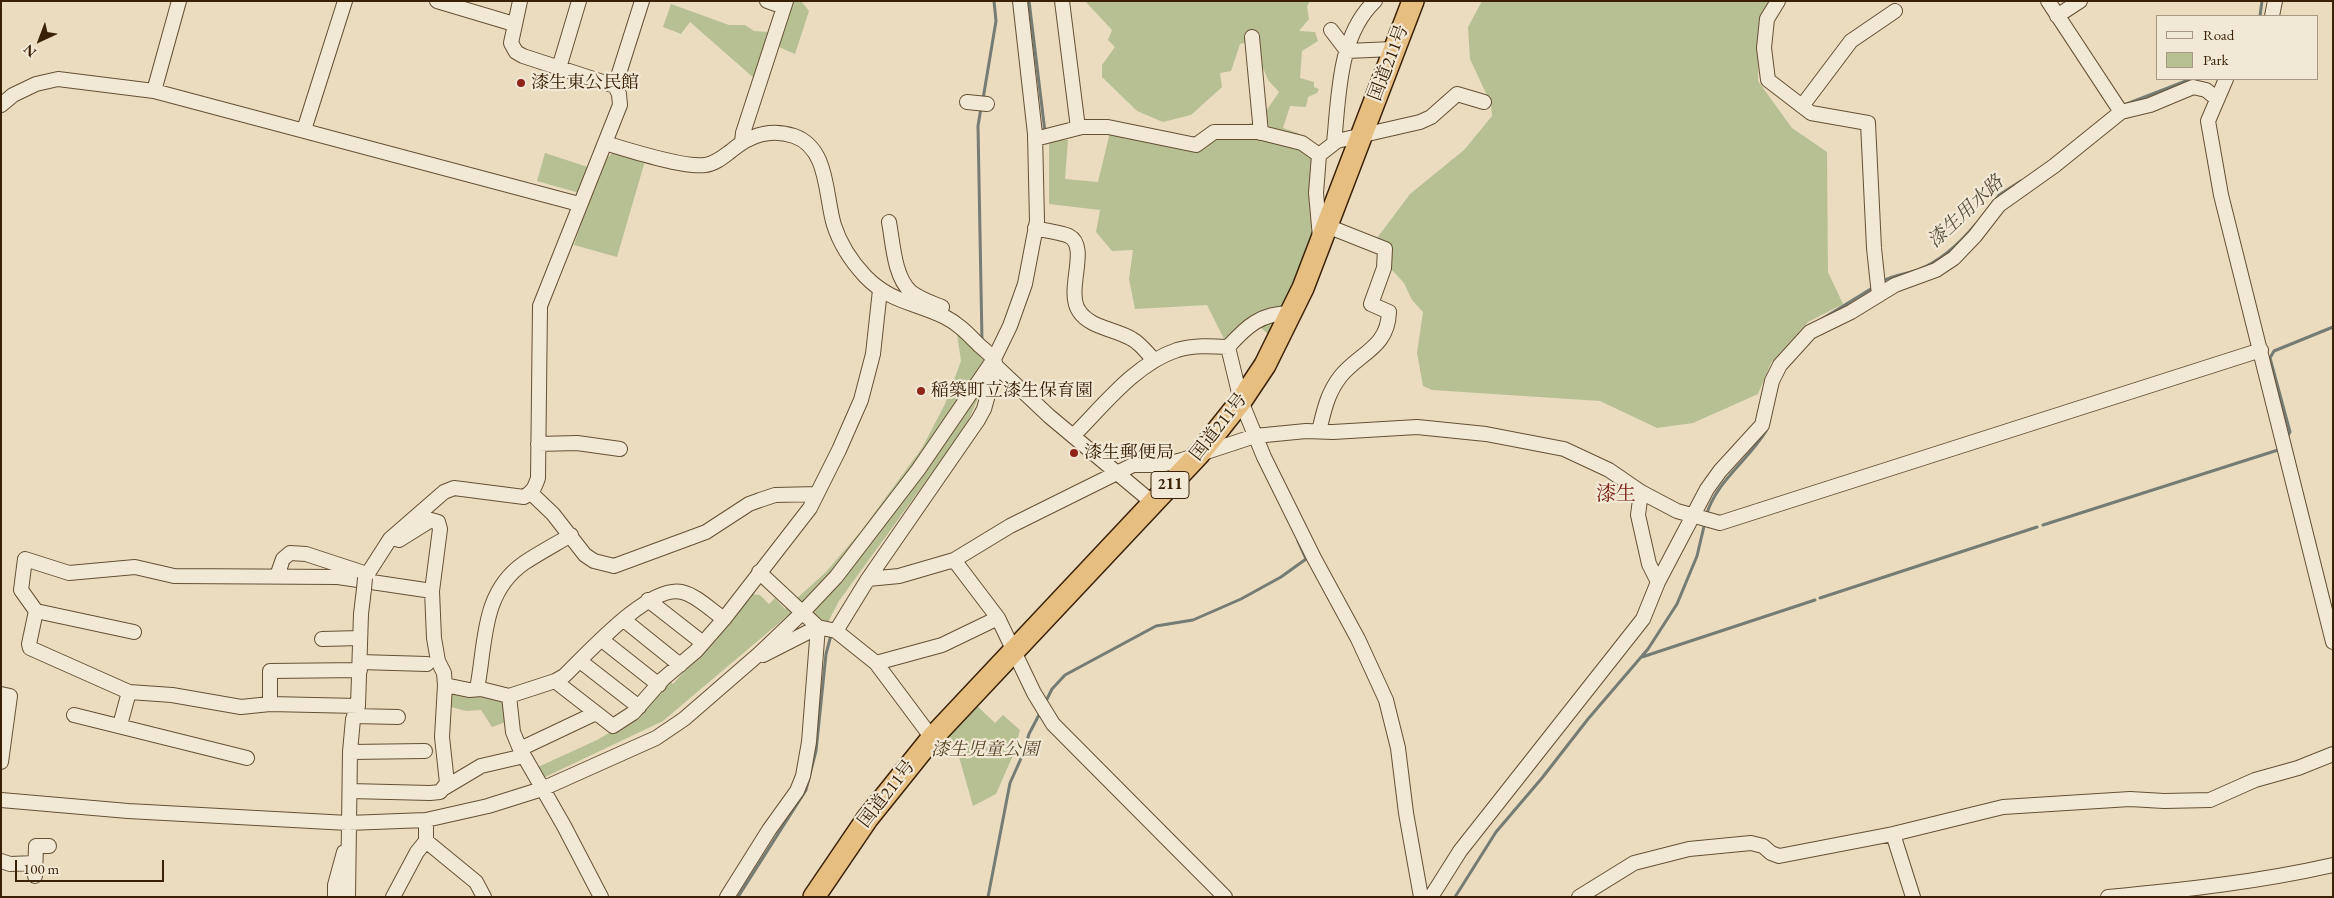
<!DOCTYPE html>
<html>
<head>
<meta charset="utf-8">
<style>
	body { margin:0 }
	#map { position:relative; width:2334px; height:898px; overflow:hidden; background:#ebdcc0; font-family:"EB Garamond",serif }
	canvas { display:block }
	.frame { position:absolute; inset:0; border:2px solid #3a2106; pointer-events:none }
	.legend { position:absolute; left:2156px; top:15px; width:162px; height:65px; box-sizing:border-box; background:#f2e8d6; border:1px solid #a89883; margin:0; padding:6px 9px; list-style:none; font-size:15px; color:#3a2106 }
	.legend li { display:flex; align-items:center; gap:10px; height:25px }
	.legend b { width:25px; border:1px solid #a89883 }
	.north { position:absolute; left:15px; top:15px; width:50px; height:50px; -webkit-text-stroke:4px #f2e8d6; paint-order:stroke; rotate:223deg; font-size:14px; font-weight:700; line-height:20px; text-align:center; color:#3a2106 }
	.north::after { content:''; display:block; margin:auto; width:18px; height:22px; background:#3a2106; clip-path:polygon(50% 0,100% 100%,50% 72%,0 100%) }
	.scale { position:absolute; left:15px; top:860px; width:149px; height:22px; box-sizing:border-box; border:2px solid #3a2106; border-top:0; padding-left:6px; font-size:15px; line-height:18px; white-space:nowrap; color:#3a2106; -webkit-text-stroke:4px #f2e8d6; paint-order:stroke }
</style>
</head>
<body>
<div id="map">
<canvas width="2334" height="898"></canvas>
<div class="frame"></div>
<ul class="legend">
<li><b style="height:6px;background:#f2e8d6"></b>Road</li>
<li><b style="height:14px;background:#b6c093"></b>Park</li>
</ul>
<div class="north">N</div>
<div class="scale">100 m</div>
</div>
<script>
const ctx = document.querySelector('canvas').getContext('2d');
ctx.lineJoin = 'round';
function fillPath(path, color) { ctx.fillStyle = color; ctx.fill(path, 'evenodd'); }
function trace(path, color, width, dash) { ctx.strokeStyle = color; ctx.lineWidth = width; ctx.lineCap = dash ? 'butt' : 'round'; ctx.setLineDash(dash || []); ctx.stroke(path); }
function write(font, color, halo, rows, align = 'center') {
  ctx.font = font + ' "EB Garamond","Noto Serif JP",serif'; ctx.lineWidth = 4.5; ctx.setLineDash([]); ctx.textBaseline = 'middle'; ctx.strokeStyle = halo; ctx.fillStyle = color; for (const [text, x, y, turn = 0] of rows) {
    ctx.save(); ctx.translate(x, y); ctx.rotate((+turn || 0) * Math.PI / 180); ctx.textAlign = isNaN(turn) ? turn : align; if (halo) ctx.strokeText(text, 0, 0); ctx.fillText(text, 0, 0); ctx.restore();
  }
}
fillPath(new Path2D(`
	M785 1H801L809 11 795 54 772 44 755 79 690 22 681 34 663 27 671 4 729 25H745L754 31 768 32 765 44Z
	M1085 1H1310L1307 6 1309 19 1299 31 1315 32 1318 41 1302 51 1300 78 1314 82V87L1319 89 1317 93 1308 97 1306 107 1290 106 1283 128 1298 133 1309 146 1317 168 1315 228 1271 337 1255 322 1228 347 1207 305 1135 309 1129 279 1133 250 1112 251 1096 232 1100 210 1049 204V139L1068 140 1065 179 1098 182 1111 128 1188 144 1260 120 1279 92 1268 80 1252 41 1240 44 1231 71 1220 73 1222 87 1191 115 1163 122 1137 111 1102 77V65L1115 47 1108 40 1112 30Z
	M1482 1H1769L1760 18 1758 81 1792 128 1827 152 1828 272 1843 304 1808 322 1771 363 1758 394 1693 423 1657 428 1600 401 1432 390 1423 386 1417 353 1423 312 1412 300 1404 283 1391 269 1377 238 1410 194 1464 150 1492 116 1491 104 1470 59 1468 27Z
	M545 153 597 170 605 159 613 153 645 161 617 257 574 245 590 196 537 181Z
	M956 327 983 351 985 382 966 426 839 601 827 624 815 614 805 601 663 721 543 778 538 767 597 740 637 716 669 681 673 684 752 594 760 595 769 604 775 598 785 609 826 572 861 531 922 448 945 404 961 361Z
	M453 691 487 694 506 702V722L492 727 481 710 466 711 451 707Z
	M972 701 995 723 1003 715 1020 730 1014 753 996 794 973 806 957 750 946 730Z`), '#b6c093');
trace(new Path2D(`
	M1029 1 1045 132
	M2260 16 2262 1
	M983 99 996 21 994 1
	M2124 105 2191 79
	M981 108 978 126 982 341
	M1994 202 1999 195 2021 181
	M1881 282C1892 275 1906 274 1918 270 1941 261 1960 243 1976 224
	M1822 319 1874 287
	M2287 437 2290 432 2270 358 2274 351 2333 327
	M1706 516C1716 481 1748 461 1766 431L1765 428
	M2043 525 2278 450
	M1820 598 2037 527
	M1642 657 1815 600
	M1045 703 1052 689 1065 675 1156 626 1193 620 1241 599 1281 577 1306 559 1298 541
	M738 897 806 790 816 751 826 654 831 635
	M988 897 1010 783 1023 754 1029 734 1041 711
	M1455 897 1496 832 1542 778 1588 719 1648 649 1677 604 1697 556 1705 522`), '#757c73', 3);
const minor = new Path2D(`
	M437 1 514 24
	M520 1 511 43 516 52 523 56 615 86
	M767 1 784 7
	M1062 1 1078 128
	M1778 1 1767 19 1764 48 1768 80 1811 113 1868 123 1874 248 1879 295
	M2048 1 2121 112
	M2057 16 2080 1
	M2272 16 2275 1
	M1331 30 1347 51 1393 49
	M1252 37 1261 133
	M559 68 579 1
	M2226 79 2208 121 2221 195 2333 642
	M154 91 179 1
	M967 102 987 104
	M1 105 13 95 36 84 58 79 154 91 579 204
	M1802 106 1851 41 1895 11
	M304 130 345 1
	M1035 139 1082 127H1108L1196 145 1214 132H1258L1302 143 1319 155 1316 193 1320 237
	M742 142 743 133 786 1
	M605 143C628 150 684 168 705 165 715 164 723 157 731 151 750 135 770 128 794 136 829 148 825 196 834 225 840 244 852 262 865 276 891 303 915 302 945 317 959 324 969 335 980 346 987 352 994 357 996 366L1049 416 1153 503
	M1334 143C1339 96 1338 36 1375 1
	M1319 155 1337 141 1420 122 1431 117 1457 94 1484 102
	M889 222C893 243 894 277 911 292 920 299 932 303 942 307L940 312
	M1035 228C1046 231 1059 232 1069 236 1090 247 1065 290 1079 311 1090 328 1116 329 1132 339 1141 344 1147 353 1154 360
	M1291 313C1261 313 1247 326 1228 347L1241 401 1264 457 1314 558 1358 639 1386 700 1398 748 1406 813 1421 897
	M1319 431C1324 411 1327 394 1340 377 1359 353 1388 348 1389 312L1371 304 1384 268 1385 249 1327 226
	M1073 436C1104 405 1135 364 1177 350 1194 345 1211 346 1228 347
	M538 444 577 443 620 449
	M1641 492 1638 515 1649 564 1658 582
	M531 493 553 514 585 555 594 561 614 566 706 532 749 504 760 500 775 495 817 494
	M399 540 431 520 438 522 440 529 432 591
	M954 560 998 618 1034 693 1053 724 1225 897
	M759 572 818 627 836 631 876 663 932 738
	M277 576 283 559 290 553 306 554 367 574
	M365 578 390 539 444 492 454 488 524 497C533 492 535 487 538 478L540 306 620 105 619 94 615 86 642 1
	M868 579 899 576 954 560 1010 526 1133 465H1161L1182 460 1255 436 1306 431 1333 432 1417 427 1486 434 1564 449 1609 470 1641 492 1677 511 1720 523 2261 350
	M648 600 703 643
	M36 611 134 632
	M624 620 680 665
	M836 631 868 579 978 420 984 409 996 366
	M322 639 360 638
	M602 640 659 685
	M763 655 818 627
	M580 661 639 707
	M360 662 427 664
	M876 663 942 645 998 618
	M555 681 564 676C587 654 649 584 682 592 696 595 712 611 724 619
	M445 685 469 690 481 689 509 696 555 681 613 726 633 713 663 679 696 651 724 619 810 508 839 450 861 400 873 354 880 290
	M477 689C486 643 481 593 524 563 539 553 556 544 571 535
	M1 694 10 696 1 762
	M509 696 513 732 520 749 564 826 601 897
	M270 704V671L360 670
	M74 715 247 758
	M354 716 398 717
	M120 725 129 692
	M520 749 596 713
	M350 752 425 751
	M444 788 481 766 524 756
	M350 791 430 793 440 792 447 783 442 737 445 685 444 673 438 661 434 638 432 591 338 577 174 576 135 567 69 573 25 559 21 590 36 611 29 644 30 648 129 692 172 695 241 707 270 704 358 706
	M1 800 128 811 348 823 426 820 488 806 542 789 656 738 684 719 759 654 802 613 836 577 918 470 994 359 1010 326 1025 284 1037 221 1035 134 1020 1
	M1893 834 1913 897
	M426 841 476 882 484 897
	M1 861 10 864 35 863
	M35 876 36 846H49
	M335 897V885L344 852
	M348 897 350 752 353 719 358 706 361 614 364 589
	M393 897 417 852 426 841V820
	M727 897 769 830 797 791 803 776 809 742 818 627
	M1431 897 1460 851 1643 619 1658 582 1707 489 1720 471 1762 425 1772 381 1780 365 1810 332 1851 312 1895 285 1936 270 1954 258 1975 236 1999 205 2054 166 2121 112 2150 105 2193 87 2206 90 2216 98
	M1579 897 1634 863 1689 849 1751 843 1763 846 1771 853 1779 856 1893 834 2003 807 2130 799 2164 801 2210 800 2255 780 2298 768 2333 754
	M2108 897C2184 890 2258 882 2333 865`);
const highway = new Path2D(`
	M814 897 867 819 932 738 1199 454 1241 401 1265 365 1303 288 1413 1`);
trace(minor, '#665034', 16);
trace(highway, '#3a2106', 24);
trace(minor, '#f2e8d6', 14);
trace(highway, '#e6be80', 21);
const minorBridge = new Path2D(`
	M364 589 365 578`);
trace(minorBridge, '#665034', 16, []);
trace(minorBridge, '#f2e8d6', 14);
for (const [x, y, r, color] of [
	[521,83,5,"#8f2418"],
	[921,391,5,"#8f2418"],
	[1074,453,5,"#8f2418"]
]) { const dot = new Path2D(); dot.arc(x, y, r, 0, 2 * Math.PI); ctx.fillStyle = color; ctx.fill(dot); trace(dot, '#f2e8d6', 2); }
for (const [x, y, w] of [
	[1170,485,38]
]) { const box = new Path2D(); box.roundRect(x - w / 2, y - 13.5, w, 27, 4); ctx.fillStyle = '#f2e8d6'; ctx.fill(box); trace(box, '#3a2106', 1); }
write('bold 16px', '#3a2106', null, [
	["211",1170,485]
]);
write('18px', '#3a2106', '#f2e8d6', [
	["国道211号",1389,63,-69],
	["国道211号",1219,427,-52],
	["国道211号",887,794,-52]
]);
write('18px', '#3a2106', '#f2e8d6', [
	["漆生東公民館",531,83],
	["稲築町立漆生保育園",931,391],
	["漆生郵便局",1084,453]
], 'left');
write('italic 18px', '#594929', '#f2e8d6', [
	["漆生児童公園",985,750]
]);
write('italic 19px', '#574f3c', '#f2e8d6', [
	["漆生用水路",1966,212,-43]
]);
write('20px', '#7a1f14', '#f2e8d6', [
	["漆生",1616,495]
]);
</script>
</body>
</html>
